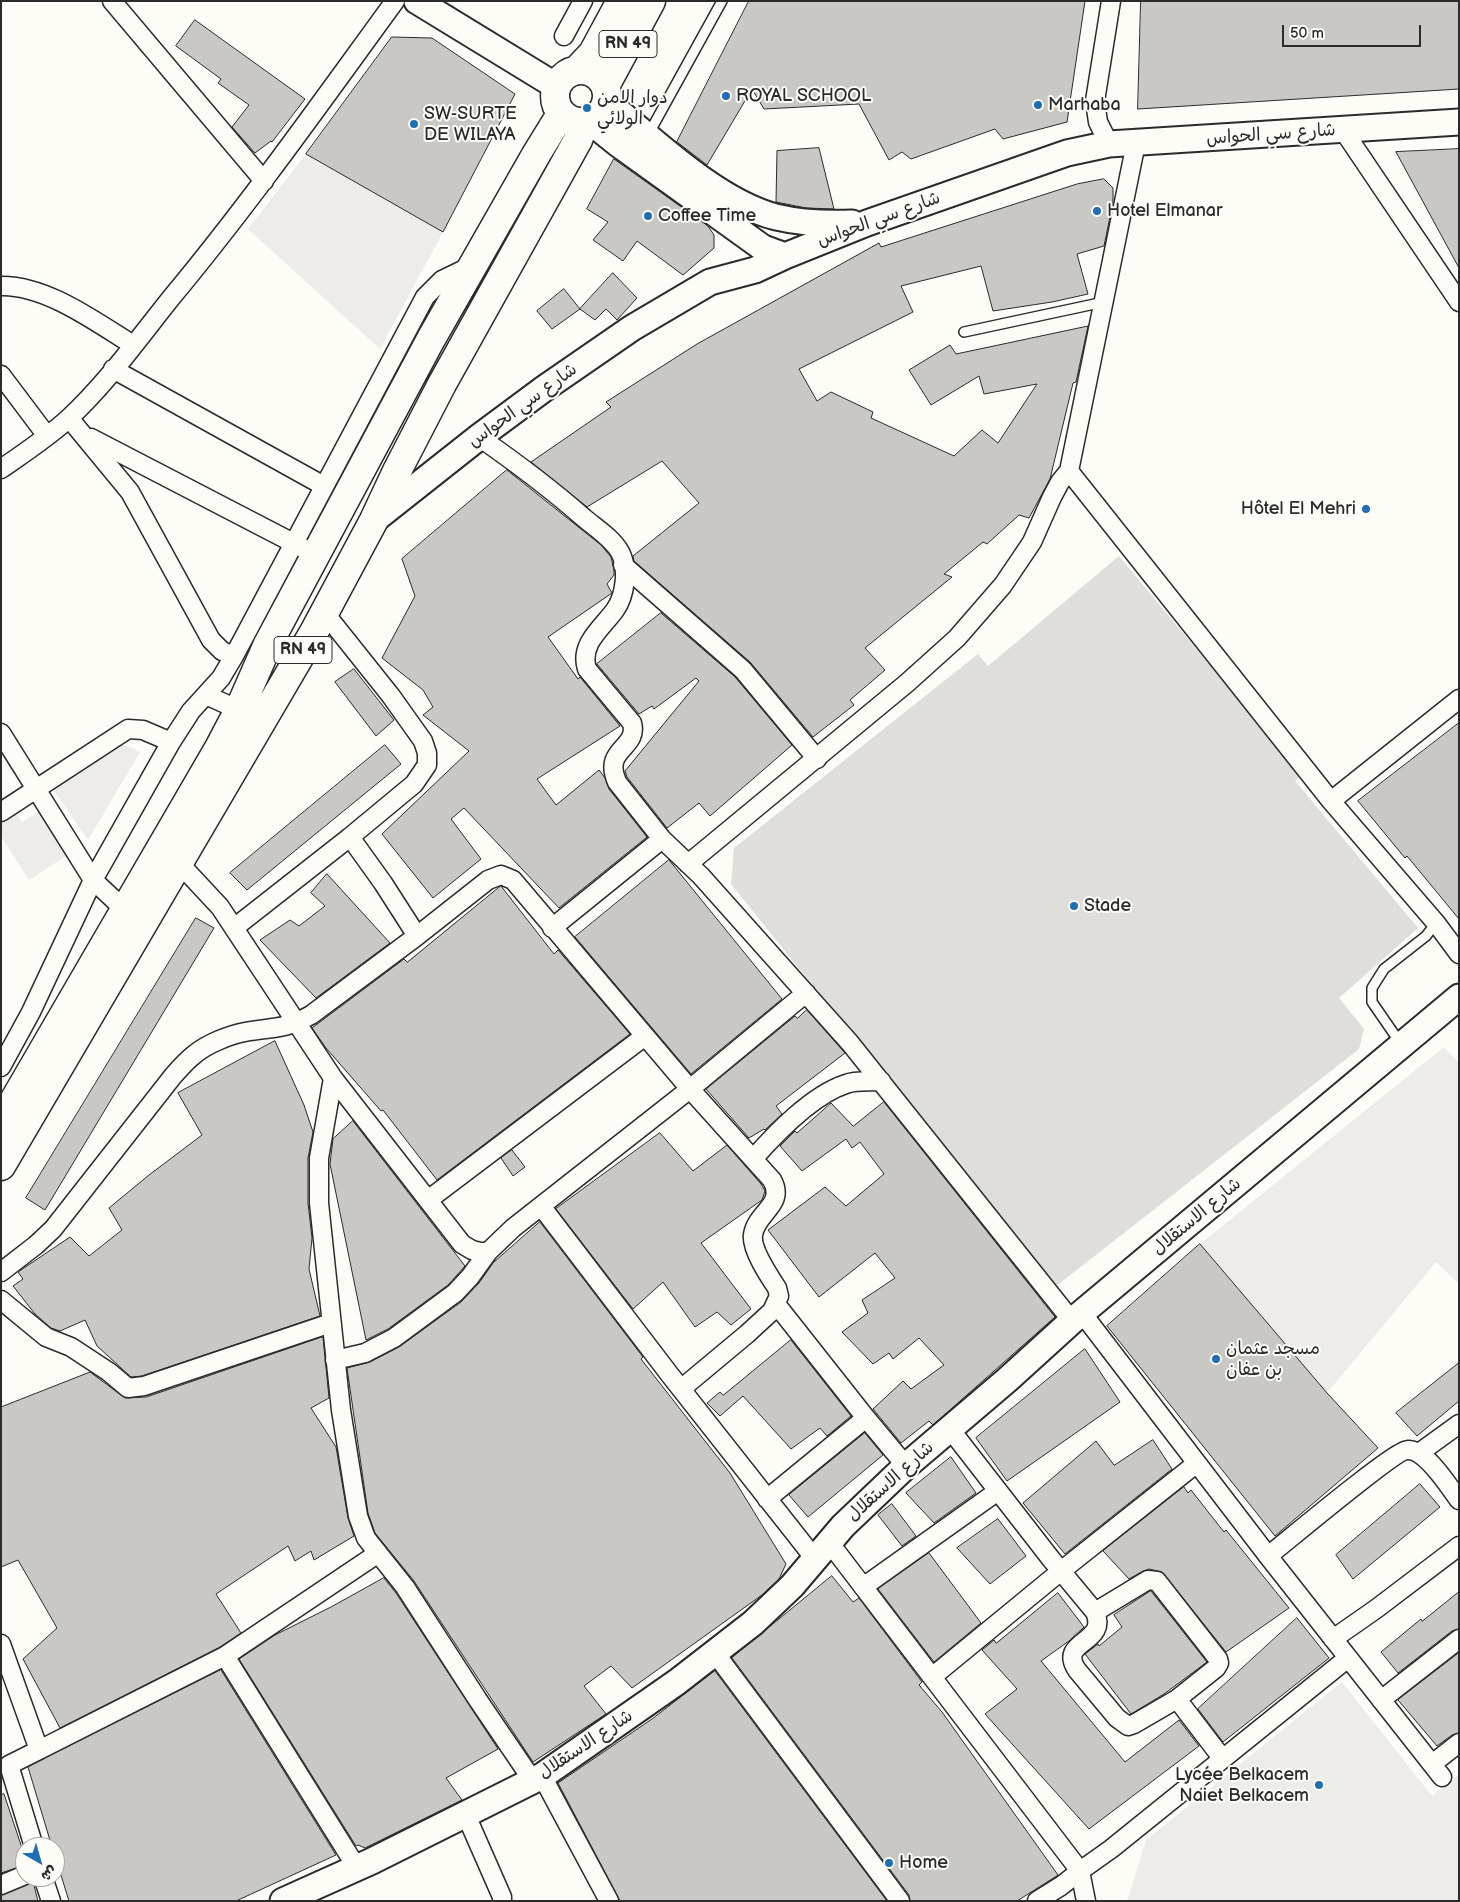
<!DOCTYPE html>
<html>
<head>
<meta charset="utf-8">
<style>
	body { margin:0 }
	#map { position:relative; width:1460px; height:1902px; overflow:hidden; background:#fdfcf7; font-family:"Balsamiq Sans","Playpen Sans Arabic",sans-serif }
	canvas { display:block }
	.frame { position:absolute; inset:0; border:2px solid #2b2b2b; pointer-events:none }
	.north { position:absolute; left:15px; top:1837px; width:50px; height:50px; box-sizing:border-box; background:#fdfcf7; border:1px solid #a9a8a5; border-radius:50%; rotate:142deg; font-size:14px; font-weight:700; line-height:20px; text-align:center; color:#2b2b2b }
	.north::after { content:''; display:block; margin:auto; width:18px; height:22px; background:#1f6fb2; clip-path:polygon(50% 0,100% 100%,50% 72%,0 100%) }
	.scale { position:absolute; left:1282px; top:25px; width:139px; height:22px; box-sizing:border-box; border:2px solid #2b2b2b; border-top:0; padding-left:6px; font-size:15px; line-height:18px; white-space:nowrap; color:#2b2b2b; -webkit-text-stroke:4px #fdfcf7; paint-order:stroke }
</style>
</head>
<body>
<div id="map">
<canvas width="1460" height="1902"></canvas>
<div class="frame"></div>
<div class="north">ش</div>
<div class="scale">50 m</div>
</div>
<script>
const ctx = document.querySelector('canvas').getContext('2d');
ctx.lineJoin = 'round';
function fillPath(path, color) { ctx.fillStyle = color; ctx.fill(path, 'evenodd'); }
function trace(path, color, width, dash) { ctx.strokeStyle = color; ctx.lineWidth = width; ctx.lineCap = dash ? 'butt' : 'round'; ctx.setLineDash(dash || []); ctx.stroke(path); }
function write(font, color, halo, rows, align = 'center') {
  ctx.font = font + ' "Balsamiq Sans","Playpen Sans Arabic",sans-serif'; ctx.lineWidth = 4; ctx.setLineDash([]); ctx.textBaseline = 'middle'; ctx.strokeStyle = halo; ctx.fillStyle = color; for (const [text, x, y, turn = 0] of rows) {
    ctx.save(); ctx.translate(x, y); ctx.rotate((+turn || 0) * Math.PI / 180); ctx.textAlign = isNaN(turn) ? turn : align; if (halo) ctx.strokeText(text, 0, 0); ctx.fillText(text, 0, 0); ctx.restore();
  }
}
fillPath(new Path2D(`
	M306 154 443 232 380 349 248 229Z
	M121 743 140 752 88 840 53 789Z
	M42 810 69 854 29 880 1 836V822L16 813 22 822Z
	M1444 1047 1459 1063V1284L1436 1262 1327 1393 1200 1244Z
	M1342 1682 1432 1796 1459 1774V1901H1127L1146 1840Z`), '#edece8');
fillPath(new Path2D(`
	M1119 556 1301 775 1295 781 1418 928 1339 998 1364 1029 1359 1049 1055 1287 731 884 734 848 978 654 988 666Z`), '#dfdeda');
const building = new Path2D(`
	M749 1H1085L1067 122 1003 139 995 129 911 159 902 152 889 160 859 104 764 109 752 89 707 165 677 142Z
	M1141 1H1459V89L1138 109Z
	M195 20 305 99 272 142 271 141 255 153 232 127 249 105 218 83 221 79 176 46Z
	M392 37 432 38 515 94 443 232 306 154Z
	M819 148 834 209 806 208 776 202 777 151Z
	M1459 149V268L1396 152Z
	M614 159 708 226 714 235V248L683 275 637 241 623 261 593 240 608 222 587 209Z
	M1104 179 1113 188V202L1104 246 1077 254 1088 294 1052 302 993 311 981 266 901 286 913 312 799 369 817 401 831 392 873 412 871 418 954 456 982 430 998 443 1037 384 984 394 979 376 931 405 909 370 950 345 956 354 1088 326 1076 382 1073 383 1050 479 1029 518 1019 515 987 544 983 542 944 574 952 577 865 648 885 670 850 700 854 705 813 737 750 662 634 561 633 556 699 503 662 461 587 507 531 462 611 407 606 402 697 344 879 243 881 247 1077 184Z
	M613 273 637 298 617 320 606 309 595 320 580 309Z
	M564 289 580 309 552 329 537 311Z
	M507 470 601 545 611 557 614 570V575L607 584 612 593 548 637 578 679 580 677 620 726 537 779 556 805 599 770 605 778 609 789 647 837 559 908 464 808 451 819 481 859 433 898 382 834 469 751 423 715 433 707 423 690 382 658 415 596 402 559Z
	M661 613 735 677 792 745 710 816 699 803 667 828 627 777 625 771 699 681 696 678 654 709 652 706 639 714 597 664Z
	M354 669 394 720 376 736 335 682Z
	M1459 723V919L1407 856 1405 858 1358 801Z
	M385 745 401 764 247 890 230 873Z
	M669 860 782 999 691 1074 575 937Z
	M327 874 390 943 316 998 260 940 290 920 299 926 325 906 311 893Z
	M501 886 554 954 558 950 630 1034 437 1180 383 1110 381 1111 326 1048 312 1028 404 959 407 962Z
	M196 918 214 928 45 1210 26 1198Z
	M807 1010 845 1053 776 1106 782 1114 765 1130 764 1129 749 1138 706 1089 795 1016 797 1018Z
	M275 1041 304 1105 313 1132 308 1158V1203L312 1238 309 1269 320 1316 142 1376 131 1377 97 1346 85 1320 60 1331 51 1328 35 1314 13 1286 23 1279 18 1272 70 1237 89 1256 122 1230 109 1208 149 1175 202 1135 178 1093Z
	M884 1102 1055 1317 933 1425 929 1421 901 1443 873 1409 903 1381 911 1389 944 1365 919 1338 893 1359 889 1353 873 1364 842 1332 868 1313 862 1300 895 1278 875 1253 819 1297 768 1230 825 1187 846 1206 884 1174 860 1142 852 1148 846 1139 802 1171 780 1146 795 1131 797 1133 831 1103 853 1126Z
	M353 1121 465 1266 448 1285 388 1329 366 1340 330 1164 333 1139Z
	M660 1133 693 1171 727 1145 761 1184 765 1191 762 1200 701 1243 751 1309 731 1325 717 1312 695 1327 663 1282 633 1309 556 1209Z
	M512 1150 525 1167 513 1176 501 1158Z
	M540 1222 643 1357 641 1359 730 1473 786 1564 779 1579 762 1595 632 1688 611 1666 584 1686 606 1714 533 1762 414 1581 375 1533 368 1513 347 1368 370 1362 399 1347 461 1302 479 1283 493 1263Z
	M1200 1244 1327 1393 1378 1448 1275 1536 1107 1326Z
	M323 1337 329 1398 311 1408 336 1447 348 1518 354 1536 314 1560 311 1551 295 1561 288 1546 216 1594 241 1633 220 1647 60 1728 23 1659 57 1628 18 1560 1 1567V1407L90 1372 125 1398 146 1397Z
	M791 1340 851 1416 827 1436 820 1428 791 1449 743 1396 720 1416 707 1403 720 1392 723 1395Z
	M1085 1349 1120 1402 1007 1481 976 1438Z
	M1459 1363V1401L1417 1436 1396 1413Z
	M865 1433 883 1455 808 1517 789 1495Z
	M1153 1440 1172 1469 1065 1554 1023 1503 1096 1441 1114 1465Z
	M951 1457 976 1493 934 1523 906 1493Z
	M1420 1484 1440 1507 1353 1579 1336 1555Z
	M1184 1487 1188 1493 1191 1490 1224 1532 1226 1530 1289 1608 1226 1652 1162 1572 1149 1569 1143 1571 1129 1579 1103 1551Z
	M892 1504 916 1536 902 1546 878 1515Z
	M998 1519 1026 1556 990 1584 957 1548Z
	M929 1553 981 1623 934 1662 878 1589Z
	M832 1576 853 1602 859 1598 922 1682 919 1685 942 1712 1058 1875 1055 1877 1017 1901H910L909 1895 732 1658Z
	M384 1578 396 1593 498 1749 446 1778 462 1800 365 1848 358 1845 356 1846 239 1659 275 1635 331 1607Z
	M1151 1591 1207 1662 1164 1694 1131 1714 1085 1654 1098 1644 1099 1646 1122 1627 1114 1615Z
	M1459 1592V1629L1452 1631 1398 1673 1381 1652 1421 1619 1422 1621Z
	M1058 1593 1084 1627 1069 1641 1041 1661 1125 1762 1179 1720 1199 1746 1089 1829 985 1714 1017 1689 982 1650 994 1640 996 1643Z
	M1297 1618 1329 1658 1223 1742 1198 1709Z
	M1459 1653V1733L1452 1735 1437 1746 1398 1700Z
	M221 1670 336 1855 236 1901H69L55 1856V1847H52L28 1767Z
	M715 1671 887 1901H620L558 1783 652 1719Z
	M4 1794 25 1857V1865L1 1873V1795Z
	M33 1882 38 1901H1V1895Z`);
fillPath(building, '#c9c8c4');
trace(building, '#2b2b2b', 1);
const lane = new Path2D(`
	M648 135 722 1
	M964 332 1104 302
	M1401 1044 1372 1002V988L1384 969 1426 936 1436 923`);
const street = new Path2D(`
	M112 1 264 181
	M564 36 583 1
	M1343 130 1459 302
	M1136 143 1069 471 1331 801 1436 923 1459 954
	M1109 144 1098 122 1095 101 1111 1
	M1 286C46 285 96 322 133 345
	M113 369 324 486
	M1 375 47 436
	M69 418 130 492 211 640 222 651 234 656
	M479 437C515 462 551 489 584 518 596 528 612 538 620 552 629 569 625 596 615 610 602 628 579 644 587 669L632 723C639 749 602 748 617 782L662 839 701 876 850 1043 1072 1321
	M91 438 303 548
	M1 469C24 453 47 438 68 419 106 384 139 338 171 298 250 203 322 101 395 1
	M623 565 743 670 817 759
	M324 612 391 696 423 741 427 753V765L414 784 350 837 383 883 417 936
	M206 695 239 710
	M1 733 93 880 125 910
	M1331 801 1459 699
	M1 812 128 729 143 730 171 742
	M179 863 220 907 333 1078 462 1244 472 1250 480 1252H488L513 1228 541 1206 670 1375 815 1559
	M688 864 907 683 957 638 1003 585 1032 542 1052 497 1060 482 1069 471
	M234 928 350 837
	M552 928 662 839
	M1 1067 31 1012 93 880 171 742 191 711 221 678 234 656 425 297 442 280 473 265
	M333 1078 319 1158V1203L341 1410 358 1516 366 1538 405 1587 478 1700 533 1781
	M753 1159C776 1133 812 1095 846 1084 856 1080 870 1082 881 1081
	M428 1200 645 1036
	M541 1206 690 1089 806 993
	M1 1272 36 1245 53 1229 173 1076C180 1068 187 1060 195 1054 207 1044 229 1035 245 1032 273 1027 284 1030 311 1015L417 936 488 880 501 875 513 880 690 1089 772 1180C786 1205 756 1212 753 1235 751 1249 769 1276 777 1288L779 1296 772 1311 747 1334 681 1389
	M1 1300 46 1337 71 1347 109 1372 128 1388 144 1386 331 1323
	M776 1304 866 1418 906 1466
	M1082 1313 1268 1556 1442 1777
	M335 1360 365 1353 394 1338 455 1293 470 1277 488 1252
	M950 1429 1051 1559 1095 1612C1109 1644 1057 1640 1077 1670L1117 1718 1128 1726 1134 1724 1177 1699 1222 1758
	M1419 1453 1459 1424
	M767 1499 866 1418
	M829 1542 1080 1871 1111 1849 1348 1658
	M1268 1556C1286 1542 1395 1450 1408 1450 1427 1450 1449 1487 1459 1500
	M863 1587 998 1491
	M1095 1612 1148 1580 1157 1581 1218 1659 1219 1663 1216 1668 1177 1699
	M1333 1639 1376 1609 1459 1546
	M1 1644 39 1750 9 1765 34 1847
	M715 1653 900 1901
	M225 1656 357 1868
	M932 1677 1061 1571 1197 1463
	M1381 1700 1459 1639
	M39 1750 225 1656 377 1554
	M1432 1764 1459 1743
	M542 1776 609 1901
	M466 1815 502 1897V1901
	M43 1877 51 1901
	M1 1885 25 1875
	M1037 1901 1061 1886 1080 1871 1086 1901`);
const secondary = new Path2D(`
	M417 1 556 86
	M607 102C653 140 717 202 776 217 801 223 827 224 852 223
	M592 120 602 131 617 143 763 248 785 256
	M374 520 479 437 545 388 632 328 710 282 755 270 785 256 867 223 1067 153 1109 144 1459 122
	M283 1901 372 1861 542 1776 677 1682 753 1623 792 1586 843 1526 906 1466 1007 1380 1072 1321 1459 997`);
const primary = new Path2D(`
	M555 96a26 26 0 1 1 52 0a26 26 0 1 1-52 0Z
	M577 70 593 53 621 1
	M605 86 651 1
	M1 1123 219 748 239 710 268 644 431 339 537 153 561 114
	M1 1166 314 632 374 520 397 471 442 384 568 158 578 140 584 123`);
trace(lane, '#2b2b2b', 12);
trace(street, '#2b2b2b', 21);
trace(secondary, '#2b2b2b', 29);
trace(primary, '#2b2b2b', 31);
trace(lane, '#fdfcf7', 9);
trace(street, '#fdfcf7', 18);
trace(secondary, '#fdfcf7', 25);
trace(primary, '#fdfcf7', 28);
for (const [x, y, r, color] of [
	[726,96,5,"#1f6fb2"],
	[1038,105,5,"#1f6fb2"],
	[587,108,5,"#1f6fb2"],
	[414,124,5,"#1f6fb2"],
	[1097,211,5,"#1f6fb2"],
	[648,216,5,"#1f6fb2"],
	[1366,509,5,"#1f6fb2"],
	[1074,906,5,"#1f6fb2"],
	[1216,1359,5,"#1f6fb2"],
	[1319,1785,5,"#1f6fb2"],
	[889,1863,5,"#1f6fb2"]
]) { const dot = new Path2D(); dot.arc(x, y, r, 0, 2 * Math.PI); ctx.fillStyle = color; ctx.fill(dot); trace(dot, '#fdfcf7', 2); }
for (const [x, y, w] of [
	[628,44,58],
	[303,650,58]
]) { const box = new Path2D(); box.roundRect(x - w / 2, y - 13.5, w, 27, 4); ctx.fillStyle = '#fdfcf7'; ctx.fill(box); trace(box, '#2b2b2b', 1); }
write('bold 16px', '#2b2b2b', null, [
	["RN 49",628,44],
	["RN 49",303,650]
]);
write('18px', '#2b2b2b', '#fdfcf7', [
	["ROYAL SCHOOL",736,96],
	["دوار الامن",597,98],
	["الولائي",597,119],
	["Marhaba",1048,105],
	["SW-SURTE",424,114],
	["DE WILAYA",424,135],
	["Hotel Elmanar",1107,211],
	["Coffee Time",658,216],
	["Hôtel El Mehri",1356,509,"right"],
	["Stade",1084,906],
	["مسجد عثمان",1226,1349],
	["بن عفان",1226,1370],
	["Lycée Belkacem",1309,1775,"right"],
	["Naiet Belkacem",1309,1796,"right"],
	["Home",899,1863]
], 'left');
write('18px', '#2b2b2b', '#fdfcf7', [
	["شارع سي الحواس",1271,135,-4],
	["شارع سي الحواس",879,220,-20],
	["شارع سي الحواس",523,406,-36],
	["شارع الاستقلال",1197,1217,-40],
	["شارع الاستقلال",891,1482,-42],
	["شارع الاستقلال",586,1745,-34]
]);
</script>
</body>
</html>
